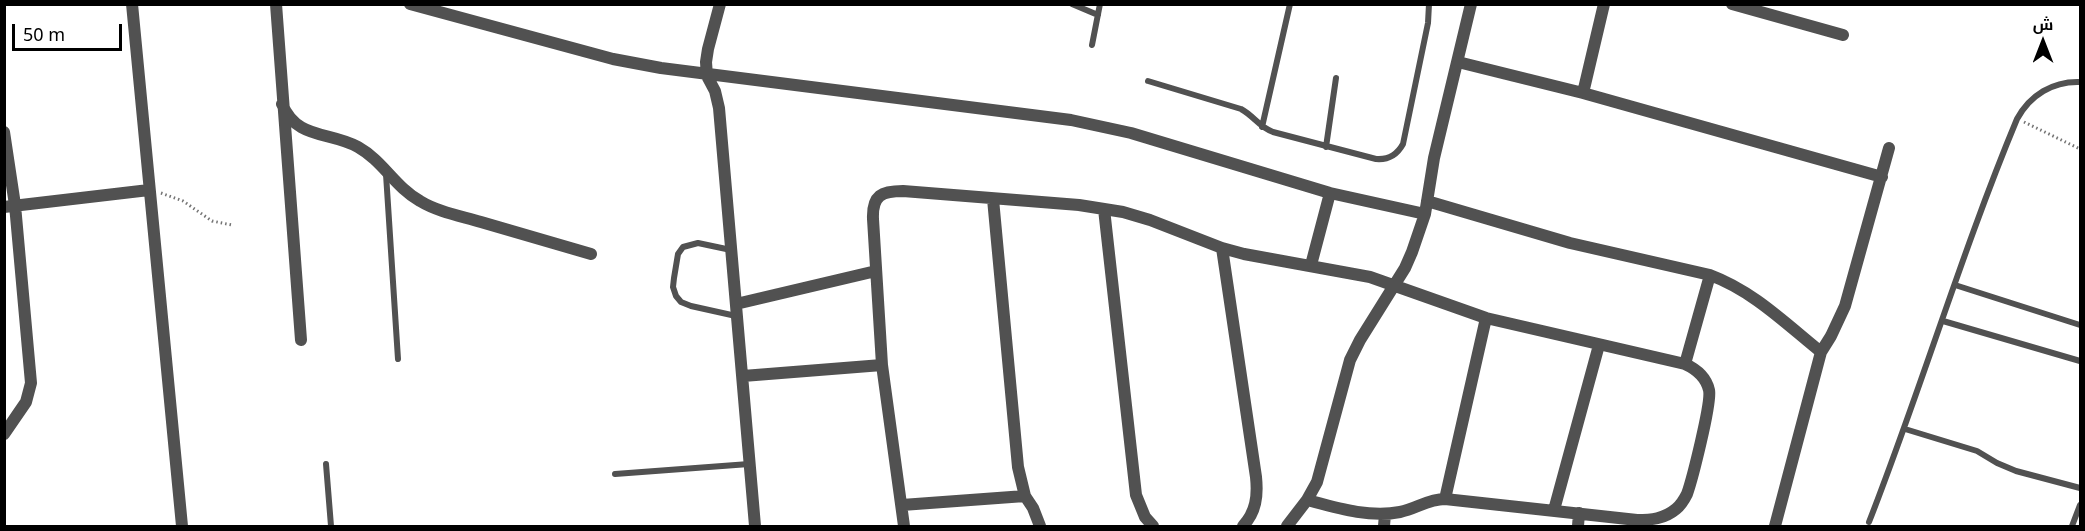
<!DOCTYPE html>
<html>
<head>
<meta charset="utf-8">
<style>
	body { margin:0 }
	#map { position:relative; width:2085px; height:531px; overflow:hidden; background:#fff; font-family:"Noto Sans",Cairo,sans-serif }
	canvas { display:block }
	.frame { position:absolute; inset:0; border:6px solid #000; pointer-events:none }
	.north { position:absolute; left:2013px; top:12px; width:60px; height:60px; -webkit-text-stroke:4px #fff; paint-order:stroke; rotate:0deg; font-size:16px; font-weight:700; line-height:24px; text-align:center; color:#000 }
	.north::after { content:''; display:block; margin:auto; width:21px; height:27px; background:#000; clip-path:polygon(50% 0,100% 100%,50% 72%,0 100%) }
	.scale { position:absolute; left:12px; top:24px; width:110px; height:27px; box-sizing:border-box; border:3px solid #000; border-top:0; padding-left:8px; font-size:18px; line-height:21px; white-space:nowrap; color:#000; -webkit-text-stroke:4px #fff; paint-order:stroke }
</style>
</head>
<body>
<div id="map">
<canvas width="2085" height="531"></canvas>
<div class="frame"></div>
<div class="north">ش</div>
<div class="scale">50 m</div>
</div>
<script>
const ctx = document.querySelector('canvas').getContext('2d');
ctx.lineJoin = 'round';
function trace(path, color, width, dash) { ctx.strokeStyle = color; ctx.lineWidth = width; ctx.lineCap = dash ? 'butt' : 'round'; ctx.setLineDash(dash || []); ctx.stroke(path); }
trace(new Path2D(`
	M2024 122 2080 149
	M161 193 183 201 212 221 232 225`), '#737373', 3, [1.5, 3]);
trace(new Path2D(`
	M1072 4 1098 15
	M1092 45 1100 4
	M1148 81 1241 109C1254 116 1259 127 1273 132L1376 159C1388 160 1397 155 1403 144L1428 23 1429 4
	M1262 127 1290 4
	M1326 147 1336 78
	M386 174 398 359
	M731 250 698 243 683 247 678 254 674 278 673 287 676 296 681 302 691 306 736 316
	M1955 285 2080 325
	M1943 321 2080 361
	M1905 429 1977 451 1997 463 2016 471 2080 488
	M326 464 331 526
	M615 474 749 464
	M1869 522C1921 389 1962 251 2017 119 2030 95 2053 81 2080 82
	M2072 526 2080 505`), '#515151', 6);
trace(new Path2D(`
	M132 4 182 526
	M276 4 301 340
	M410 4 613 59 661 68 1071 120 1131 133 1330 193 1425 214
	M720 4 708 49 706 62 707 76 715 91 719 108 755 526
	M1732 4 1843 35
	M1458 62 1583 93 1882 177
	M1583 93 1604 4
	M282 104C297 140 329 131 358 147 383 161 395 187 420 201 438 212 461 216 481 222 518 233 554 243 591 254
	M4 132 15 205 31 383 26 402 4 434
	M993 199 1018 467 1025 496 1033 508 1040 526
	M1427 201 1570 243 1710 275C1753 291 1785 323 1821 352
	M4 207 149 190
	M1104 209 1136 495 1145 517 1153 526
	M1222 248 1256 477C1258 496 1256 512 1243 526
	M1311 265 1330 193
	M736 304 876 271
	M1685 364 1710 275
	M743 376 882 365
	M1445 499 1486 318
	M902 505 1025 496
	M1554 510 1599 345
	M904 526 882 365 873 219C872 195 882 191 903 191L1079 205 1123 212 1150 220 1222 248 1244 254 1370 277 1486 318 1685 364C1696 369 1706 377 1709 390 1712 402 1692 480 1687 494 1684 500 1681 505 1676 509 1664 519 1651 520 1637 520L1445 499C1428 499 1416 509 1400 512 1369 518 1337 508 1307 500
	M1287 526 1307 500 1317 482 1350 360 1360 340 1405 268 1412 252 1425 214 1434 158 1471 4
	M1384 526 1385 514
	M1578 526 1579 513
	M1775 526 1821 352 1831 336 1845 306 1889 148`), '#515151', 12);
</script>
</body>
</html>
